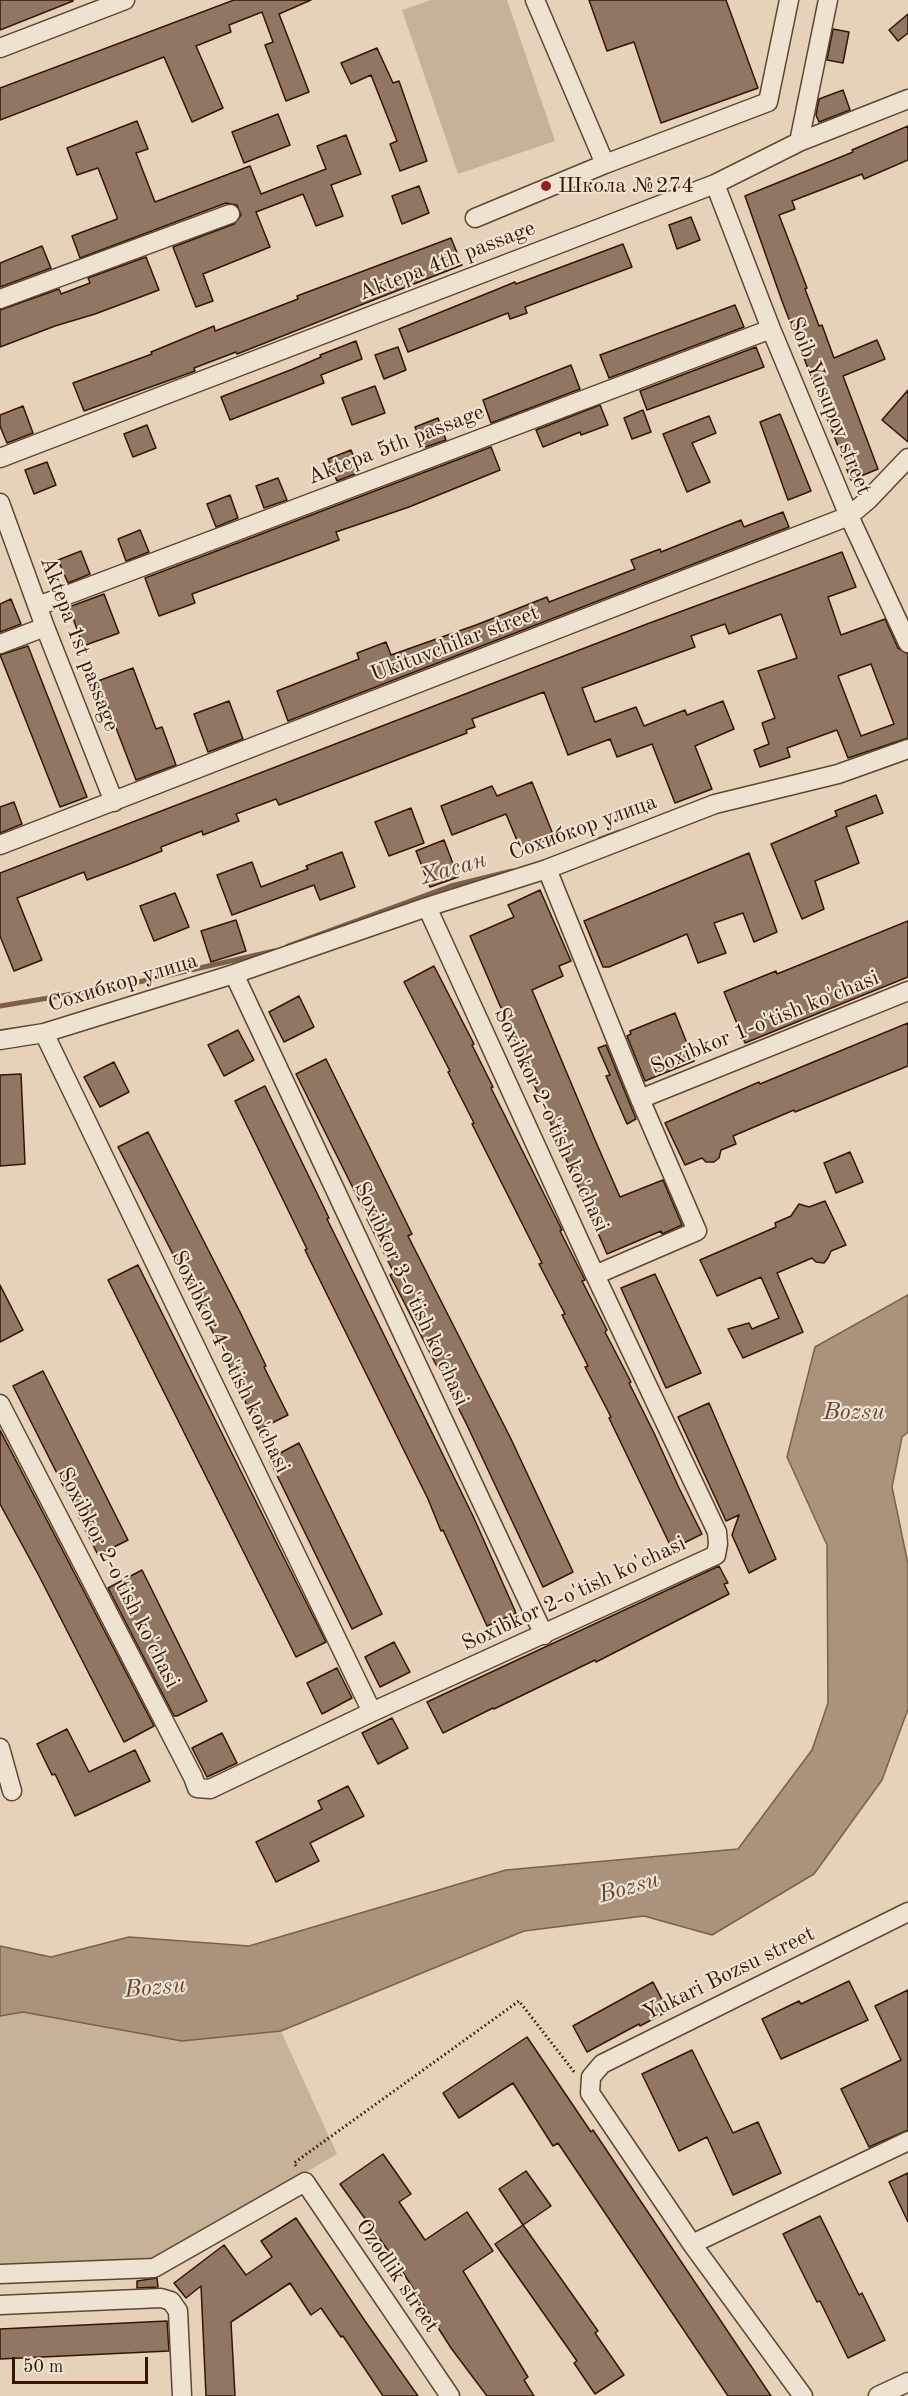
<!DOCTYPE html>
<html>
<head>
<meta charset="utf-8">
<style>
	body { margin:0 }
	#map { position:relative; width:908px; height:2396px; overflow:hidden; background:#e5d2b8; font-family:"Old Standard TT",serif }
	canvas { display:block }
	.scale { position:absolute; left:12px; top:2357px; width:136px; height:27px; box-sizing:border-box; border:3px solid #361504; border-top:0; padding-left:8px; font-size:18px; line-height:21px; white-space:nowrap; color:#361504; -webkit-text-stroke:4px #eee2d1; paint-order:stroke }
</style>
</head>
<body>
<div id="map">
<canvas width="908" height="2396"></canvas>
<div class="scale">50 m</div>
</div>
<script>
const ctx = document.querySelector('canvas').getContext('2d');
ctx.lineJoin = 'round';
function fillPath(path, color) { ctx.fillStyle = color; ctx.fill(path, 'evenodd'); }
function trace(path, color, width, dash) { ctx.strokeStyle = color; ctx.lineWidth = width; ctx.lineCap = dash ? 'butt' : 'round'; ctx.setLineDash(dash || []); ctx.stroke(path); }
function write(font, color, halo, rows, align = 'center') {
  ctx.font = font + ' "Old Standard TT",serif'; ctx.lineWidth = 4.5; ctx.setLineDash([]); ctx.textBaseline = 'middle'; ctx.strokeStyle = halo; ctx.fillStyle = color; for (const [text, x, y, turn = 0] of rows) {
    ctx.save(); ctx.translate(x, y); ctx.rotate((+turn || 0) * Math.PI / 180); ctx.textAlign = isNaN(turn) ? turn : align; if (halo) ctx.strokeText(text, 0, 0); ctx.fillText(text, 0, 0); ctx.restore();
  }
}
fillPath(new Path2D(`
	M431 0H507L555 141 458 174 402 10Z
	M23 2012 182 2041 281 2031 337 2154 153 2262 0 2269V2016Z`), '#c7b299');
const water = new Path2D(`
	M908 1295V1432L902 1437 892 1487 908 1564V1709L882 1780 814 1874 712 1935 644 1916 524 1931 281 2031 182 2041 23 2012 0 2016V1946L51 1957 129 1937 249 1946 506 1870 738 1849 812 1750 828 1703 827 1545 787 1457 815 1347Z`);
fillPath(water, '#aa927b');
trace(water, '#7c604b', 1.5);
trace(new Path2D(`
	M882 749 908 738
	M600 839 619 832
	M288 946 451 886 512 871
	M0 1006 121 986 274 951`), '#7c604b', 5);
const building = new Path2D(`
	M0 0H73V1L0 30Z
	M234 0H311L279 14 309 92 286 101 265 45 273 42 262 12 229 25 231 32 196 46 223 108 192 122 164 57 0 120V88Z
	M589 0H726L758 88 661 123 634 42 607 51Z
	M908 14V33L898 41 889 30Z
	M833 29 849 32 843 63 827 60Z
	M377 48 393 83 399 81 427 161 400 171 390 144 397 141 371 75 351 84 341 63Z
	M843 90 850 110 819 122 816 115 819 99Z
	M278 114 290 145 244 163 232 132Z
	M137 121 148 149 136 153 155 202 250 166 261 194 326 169 317 146 346 135 361 174 331 185 343 216 316 226 303 194 256 212 270 247 203 274 213 301 196 307 173 247 234 224 241 215 237 205 226 203 80 258 72 236 117 219V217L98 168 77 175 67 148Z
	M908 126V160L864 179 862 174 792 201 795 209 779 215 807 288 805 289 819 326 822 325 834 358 877 340 885 359 843 376 878 469 851 480 782 301 745 196 853 152 852 150Z
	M419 186 429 213 402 224 392 196Z
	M691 217 700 240 677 249 669 225Z
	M451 238 462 265 237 354 236 352 194 368 195 371 84 411 73 383 152 354 151 352 214 326 215 331 298 299 297 296Z
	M623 244 632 267 525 307 527 313 510 319 508 313 408 352 399 329 498 289 515 282 516 284Z
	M42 246 51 268 0 287V263Z
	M146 257 159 290 95 314 55 326 0 347V310L59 289 61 294 90 283 88 278Z
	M735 305 744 327 609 378 600 355Z
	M356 341 362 359 321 375 324 383 230 420 221 397 293 369 321 357 320 355Z
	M398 347 406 370 384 379 375 355Z
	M756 347 764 367 647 410 640 391Z
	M571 365 580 389 491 423 483 400Z
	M375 386 385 413 352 425 342 398Z
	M908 390V442L882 420Z
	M600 405 608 425 581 435 580 432 543 447 536 430Z
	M23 406 33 433 7 443 0 426V415Z
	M643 410 651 432 632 439 624 418Z
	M780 414 811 491 788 500 760 422Z
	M709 416 716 433 692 443 710 482 687 492 663 434Z
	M438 418 446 440 423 448 415 427Z
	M147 425 156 448 133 457 124 434Z
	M491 447 500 470 409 507 336 532 339 540 192 594 195 603 159 616 145 578Z
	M351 450 360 472 337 481 328 459Z
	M47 462 56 485 34 494 25 470Z
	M278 478 287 500 264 508 256 486Z
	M230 495 238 518 216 527 207 504Z
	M783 512 789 527 288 721 277 691 359 659 357 653 386 642 391 655 476 625 547 597 549 602 635 569 631 560 660 549 661 552 741 520 744 527Z
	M140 530 149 552 126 561 118 539Z
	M81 551 90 574 68 583 58 560Z
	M842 552 856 587 828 597 841 635 885 619 898 648 908 654V738L848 758 837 730 787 748 790 757 760 767 754 750 769 744 762 723 775 718 758 671 797 658 781 614 729 634 725 624 691 636 695 647 582 688 595 722 636 707 644 726 685 710 687 715 723 701 734 729 695 746 712 789 675 803 652 744 617 757 610 739 568 755 544 692 472 719 475 727 466 730 467 733 279 805 276 799 236 814 239 821 203 835 202 831 161 847 162 851 127 865 87 880 84 872 17 898 42 960 14 971 0 936V873L647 624ZM871 664 894 724 861 736 838 676Z
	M104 594 119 633 83 646 69 607Z
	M11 599 21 624 0 632V604Z
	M28 646 87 797 60 807 0 655Z
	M133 668 156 729 162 727 176 765 136 780 98 681Z
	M229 701 243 739 208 752 194 714Z
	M532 782 554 837 521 850 506 814 452 835 441 806 492 786 497 796Z
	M876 795 883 813 846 827 859 863 815 881 824 909 802 919 771 844 837 816 835 811Z
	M14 802 22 824 0 833V807Z
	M411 808 424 843 389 856 375 822Z
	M444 840 458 877 430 887 416 851Z
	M342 852 355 887 320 900 314 885 232 915 217 875 252 862 261 887 308 869 306 866Z
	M749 853 777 932 754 942 743 913 714 923 726 953 698 963 687 934 609 967H603L584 921Z
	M540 890 571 961 559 966 563 976 532 990 595 1140 620 1197 663 1180 682 1225 662 1234 661 1231 607 1254 470 936 514 917 508 905Z
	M175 893 189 927 154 941 140 906Z
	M236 920 246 951 211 962 201 931Z
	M908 921V977L745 1043 724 992 776 971 777 974Z
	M434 966 474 1044 472 1045 493 1087 491 1088 562 1230 560 1231 585 1280 582 1281 607 1330 605 1332 631 1382 629 1383 654 1433 678 1486 702 1534 672 1549 609 1418 611 1417 585 1367 588 1366 562 1315 565 1314 539 1264 542 1263 472 1124 474 1123 448 1072 450 1071 404 982Z
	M299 996 314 1027 284 1042 269 1012Z
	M675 1013 694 1061 645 1081 627 1036 631 1034 630 1031Z
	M908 1023V1066L795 1112 794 1110 733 1136 736 1144 721 1150 719 1158 714 1162H706L702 1158 685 1165 665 1123 759 1082 760 1084Z
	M238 1030 254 1060 224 1076 208 1045Z
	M606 1045 636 1119 627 1124 606 1076 610 1075 598 1048Z
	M326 1059 412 1234 408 1236 511 1439 573 1572 543 1587 466 1423 390 1275 394 1273 367 1219 368 1218 296 1074Z
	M114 1062 129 1092 100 1107 84 1077Z
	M21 1074 25 1164 0 1166V1075Z
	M265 1086 329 1218 327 1219 473 1516 516 1613 487 1626 443 1530 441 1531 428 1499 305 1250 307 1249 235 1101Z
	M148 1132 241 1314 266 1366 264 1367 288 1415 258 1430 222 1350 118 1147Z
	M850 1152 863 1182 836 1193 824 1163Z
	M825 1201 846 1245 831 1251 828 1258 824 1263 816 1262 812 1258 777 1273 803 1332 743 1358 728 1329 749 1323 752 1329 779 1318 761 1277 717 1296 700 1260 776 1227 775 1223 791 1216 799 1204 809 1207Z
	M138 1265 326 1642 296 1657 108 1280Z
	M655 1274 701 1373 666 1388 621 1288Z
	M0 1285 23 1330 0 1342Z
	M43 1371 128 1540 98 1555 13 1386Z
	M709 1403 776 1559 749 1573 732 1535 739 1515 726 1521 678 1417Z
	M0 1430 154 1726 124 1742 38 1574 0 1504Z
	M299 1443 382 1614 352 1629 269 1459Z
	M719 1566 728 1583 724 1584 729 1594 596 1662 595 1660 494 1709 493 1708 443 1733 427 1702Z
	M142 1570 207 1701 177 1716H174L108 1588Z
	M394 1642 410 1672 380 1687 365 1657Z
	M337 1668 352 1698 322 1714 307 1683Z
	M392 1718 408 1748 378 1764 362 1733Z
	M67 1729 89 1772 135 1750 150 1781 75 1816 55 1774 52 1775 37 1744Z
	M222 1733 237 1763 207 1777 192 1748Z
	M348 1786 364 1816 310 1843 319 1861 276 1882 256 1842 322 1809 318 1801Z
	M849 1981 868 2020 781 2059 762 2019 799 2001 801 2004Z
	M653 1982 668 2011 640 2026 639 2024 587 2052 573 2026Z
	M908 1990V2130L869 2147 841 2089 901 2060 875 2006Z
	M527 2037 591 2132 593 2130 771 2396H728L558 2143 553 2146 513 2083 459 2118 443 2093Z
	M692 2050 733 2133 758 2122 781 2173 733 2195 707 2137 679 2151 642 2074Z
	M383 2154 411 2194 399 2202 425 2240 467 2212 493 2251 463 2271 528 2377 524 2380 534 2396H487L451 2348 395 2260 340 2184Z
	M526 2171 551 2206 523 2225 499 2189Z
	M908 2173V2222L889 2182Z
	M820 2216 859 2295 862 2293 885 2340 848 2358 820 2301 817 2302 783 2234Z
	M296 2218 365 2321 418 2396H383L343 2336 341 2337 321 2308 311 2315 290 2283 231 2322 235 2396H206L201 2286 186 2298 174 2283 224 2245 246 2275 272 2257 261 2241Z
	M523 2225 598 2331 595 2333 624 2375 595 2394 574 2363 577 2361 495 2244Z
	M157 2278 158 2287 137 2288V2281Z
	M167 2321 169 2351 0 2359V2329Z`);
fillPath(building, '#917762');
trace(building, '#361504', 1.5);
const minor = new Path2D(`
	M535 0 605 164
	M0 48 125 0
	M799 142 828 0
	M715 184 771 329 849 516 908 643
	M475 218 605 164 768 102 789 0
	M0 299 230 214
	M0 458 715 184 799 142 908 99
	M0 503 45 627 114 802
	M38 606 771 329
	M0 644 45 627
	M0 845 849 516 868 500 908 458
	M547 869 640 1099 697 1231 595 1275
	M234 974 544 1635
	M44 1033 372 1712
	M0 1040 44 1033 234 974 427 907 547 869 715 804 838 774 908 749
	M640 1099 908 991
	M0 1404 193 1777 197 1788 210 1789 372 1712 716 1555 718 1544 717 1532 595 1275 427 907
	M0 1748 12 1791
	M692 2244 908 2141
	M0 2274 154 2268 305 2182 450 2396
	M0 2305 161 2298 171 2301 178 2311 182 2396
	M803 2396 692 2244 590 2093 591 2077 602 2064 908 1912
	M878 2396 908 2382`);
trace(minor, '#624431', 21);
trace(new Path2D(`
	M296 2166 294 2163 519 2001 575 2073`), '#361504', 3, [1.5, 3]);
trace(minor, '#eee2d1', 18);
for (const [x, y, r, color] of [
	[546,186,6,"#8f2418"]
]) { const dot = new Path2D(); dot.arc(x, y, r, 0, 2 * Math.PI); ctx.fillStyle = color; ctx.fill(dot); trace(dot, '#eee2d1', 2); }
write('22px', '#361504', '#eee2d1', [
	["Школа №274",558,186]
], 'left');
write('22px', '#361504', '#eee2d1', [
	["Aktepa 4th passage",447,261,-21],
	["Soib Yusupov street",829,406,68],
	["Aktepa 5th passage",396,445,-21],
	["Aktepa 1st passage",79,644,69],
	["Ukituvchilar street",455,644,-21],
	["Сохибкор улица",583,828,-20],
	["Сохибкор улица",123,983,-17],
	["Soxibkor 1-o'tish ko'chasi",765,1023,-22],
	["Soxibkor 2-o'tish ko'chasi",551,1120,65],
	["Soxibkor 3-o'tish ko'chasi",411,1294,65],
	["Soxibkor 4-o'tish ko'chasi",230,1362,64],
	["Soxibkor 2-o'tish ko'chasi",118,1578,63],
	["Soxibkor 2-o'tish ko'chasi",574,1594,-25],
	["Yukari Bozsu street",729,1974,-26],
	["Ozodlik street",397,2276,56]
]);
write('italic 24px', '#644734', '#eee2d1', [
	["Хасан",453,869,-16],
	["Bozsu",854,1413],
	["Bozsu",629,1888,-16],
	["Bozsu",155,1988,-5]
]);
</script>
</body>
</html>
